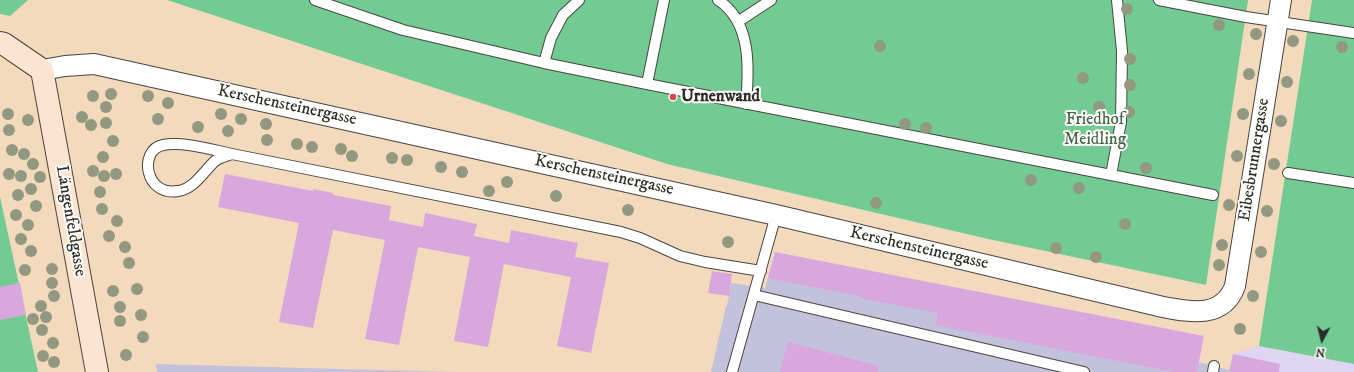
<!DOCTYPE html>
<html>
<head>
<meta charset="utf-8">
<style>
	body { margin:0 }
	#map { position:relative; width:1354px; height:372px; overflow:hidden; background:#f3dabc; font-family:"IM FELL DW Pica",serif }
	canvas { display:block }
	.north { position:absolute; left:1302px; top:320px; width:40px; height:40px; -webkit-text-stroke:3px #fdfcf7; paint-order:stroke; rotate:187deg; font-size:11px; font-weight:700; line-height:16px; text-align:center; color:#2b2b2b }
	.north::after { content:''; display:block; margin:auto; width:14px; height:18px; background:#2b2b2b; clip-path:polygon(50% 0,100% 100%,50% 72%,0 100%) }
</style>
</head>
<body>
<div id="map">
<canvas width="1354" height="372"></canvas>
<div class="north">N</div>
</div>
<script>
const ctx = document.querySelector('canvas').getContext('2d');
ctx.lineJoin = 'round';
function fillPath(path, color) { ctx.fillStyle = color; ctx.fill(path, 'evenodd'); }
function trace(path, color, width, dash) { ctx.strokeStyle = color; ctx.lineWidth = width; ctx.lineCap = dash ? 'butt' : 'round'; ctx.setLineDash(dash || []); ctx.stroke(path); }
function write(font, color, halo, rows, align = 'center') {
  ctx.font = font + ' "IM FELL DW Pica",serif'; ctx.lineWidth = 4; ctx.setLineDash([]); ctx.textBaseline = 'middle'; ctx.strokeStyle = halo; ctx.fillStyle = color; for (const [text, x, y, turn = 0] of rows) {
    ctx.save(); ctx.translate(x, y); ctx.rotate((+turn || 0) * Math.PI / 180); ctx.textAlign = isNaN(turn) ? turn : align; if (halo) ctx.strokeText(text, 0, 0); ctx.fillText(text, 0, 0); ctx.restore();
  }
}
fillPath(new Path2D(`
	M1259 346 1354 364V372H1229L1233 354Z`), '#ded5f5');
fillPath(new Path2D(`
	M775 252 1229 370V372H711L726 306H727L731 283 765 288Z
	M156 364 455 372H157Z`), '#c3c1db');
fillPath(new Path2D(`
	M0 0H28L10 16 0 14Z
	M167 0H1248L1206 285 984 238 667 164Z
	M1312 0H1354V364L1259 346Z
	M0 197 38 372H0Z`), '#72cb92');
fillPath(new Path2D(`
	M225 174 313 191V189L333 193V195L391 206 389 220 423 227 425 213 477 224 474 236 509 243 511 230 578 243 575 257 609 263 591 353 557 346 571 277 504 264 488 347 454 341 470 257 418 247 399 345 365 339 385 240 333 230 313 328 279 322 299 223 218 207Z
	M775 252 1204 336 1197 372H1175L935 325 938 313 860 298V296L768 278Z
	M712 271 732 274 729 296 708 293Z
	M20 283 26 315 0 320V287Z
	M788 342 879 366 878 372H780Z
	M1233 354 1280 364 1279 372H1229Z`), '#d8a7de');
const lane = new Path2D(`
	M315 0 403 30 544 63 647 84 1213 195
	M718 0C752 22 749 69 746 104
	M1159 0 1246 17 1354 33
	M739 21 771 0
	M544 63 551 38 563 15 579 0
	M647 84 664 0
	M232 154C227 156 220 157 215 161 204 171 194 189 178 191 145 197 138 150 163 145 182 141 213 150 232 154L621 232 640 238 680 256 705 262 761 271
	M1288 173 1354 183
	M1111 175 1121 122 1122 51 1117 0
	M754 295 1084 372
	M732 372 776 215
	M1213 372 1214 366`);
const street = new Path2D(`
	M42 70 65 66 94 64 776 215 1163 307C1190 312 1223 319 1235 286L1281 0`);
const secondary = new Path2D(`
	M0 43 4 44 42 70 97 372`);
trace(lane, '#494541', 12);
trace(street, '#494541', 22);
trace(secondary, '#494541', 24);
trace(lane, '#fff', 10);
trace(street, '#fff', 20);
trace(secondary, '#fde4d1', 22);
ctx.fillStyle = '#939980';
for (const [x, y] of [
	[1127,9],
	[1219,25],
	[1256,34],
	[1293,41],
	[880,46],
	[1342,47],
	[1130,59],
	[1249,74],
	[1083,78],
	[1287,82],
	[1130,85],
	[111,94],
	[93,96],
	[148,96],
	[168,103],
	[106,107],
	[1099,107],
	[1129,112],
	[8,114],
	[221,114],
	[1243,114],
	[82,117],
	[158,119],
	[241,119],
	[28,120],
	[1281,121],
	[106,123],
	[266,124],
	[905,124],
	[91,125],
	[198,127],
	[926,128],
	[9,130],
	[228,131],
	[267,140],
	[113,141],
	[297,144],
	[312,147],
	[341,149],
	[12,150],
	[24,154],
	[352,156],
	[1237,156],
	[103,157],
	[392,158],
	[407,160],
	[33,164],
	[1274,164],
	[441,167],
	[1146,168],
	[93,171],
	[462,172],
	[9,174],
	[116,174],
	[21,176],
	[104,176],
	[40,177],
	[1031,180],
	[507,182],
	[1079,188],
	[31,189],
	[489,191],
	[100,192],
	[18,195],
	[556,196],
	[876,203],
	[1229,205],
	[36,206],
	[102,209],
	[628,210],
	[1267,211],
	[16,215],
	[117,221],
	[1125,224],
	[28,225],
	[109,236],
	[21,239],
	[728,242],
	[1222,245],
	[125,247],
	[1056,248],
	[31,251],
	[1261,252],
	[1096,257],
	[129,263],
	[1219,265],
	[52,269],
	[25,270],
	[52,283],
	[137,289],
	[113,291],
	[54,296],
	[1253,296],
	[41,306],
	[120,307],
	[141,315],
	[46,317],
	[33,319],
	[120,321],
	[1240,329],
	[42,330],
	[143,337],
	[53,343],
	[126,355],
	[43,356],
	[54,362]
]) { ctx.beginPath(); ctx.arc(x, y, 6, 0, 2 * Math.PI); ctx.fill(); }
for (const [x, y, r, color] of [
	[673,97,4,"#d1495b"]
]) { const dot = new Path2D(); dot.arc(x, y, r, 0, 2 * Math.PI); ctx.fillStyle = color; ctx.fill(dot); trace(dot, '#fdfcf7', 1.5); }
write('bold 17px', '#2b2b2b', '#fdfcf7', [
	["Urnenwand",681,97]
], 'left');
write('17px', '#2b2b2b', '#fdfcf7', [
	["Kerschensteinergasse",287,106,12],
	["Eibesbrunnergasse",1255,160,-81],
	["Kerschensteinergasse",604,176,12],
	["Längenfeldgasse",70,221,80],
	["Kerschensteinergasse",919,249,13]
]);
write('17px', '#44634f', '#fdfcf7', [
	["Friedhof",1095,120],
	["Meidling",1095,140]
]);
</script>
</body>
</html>
